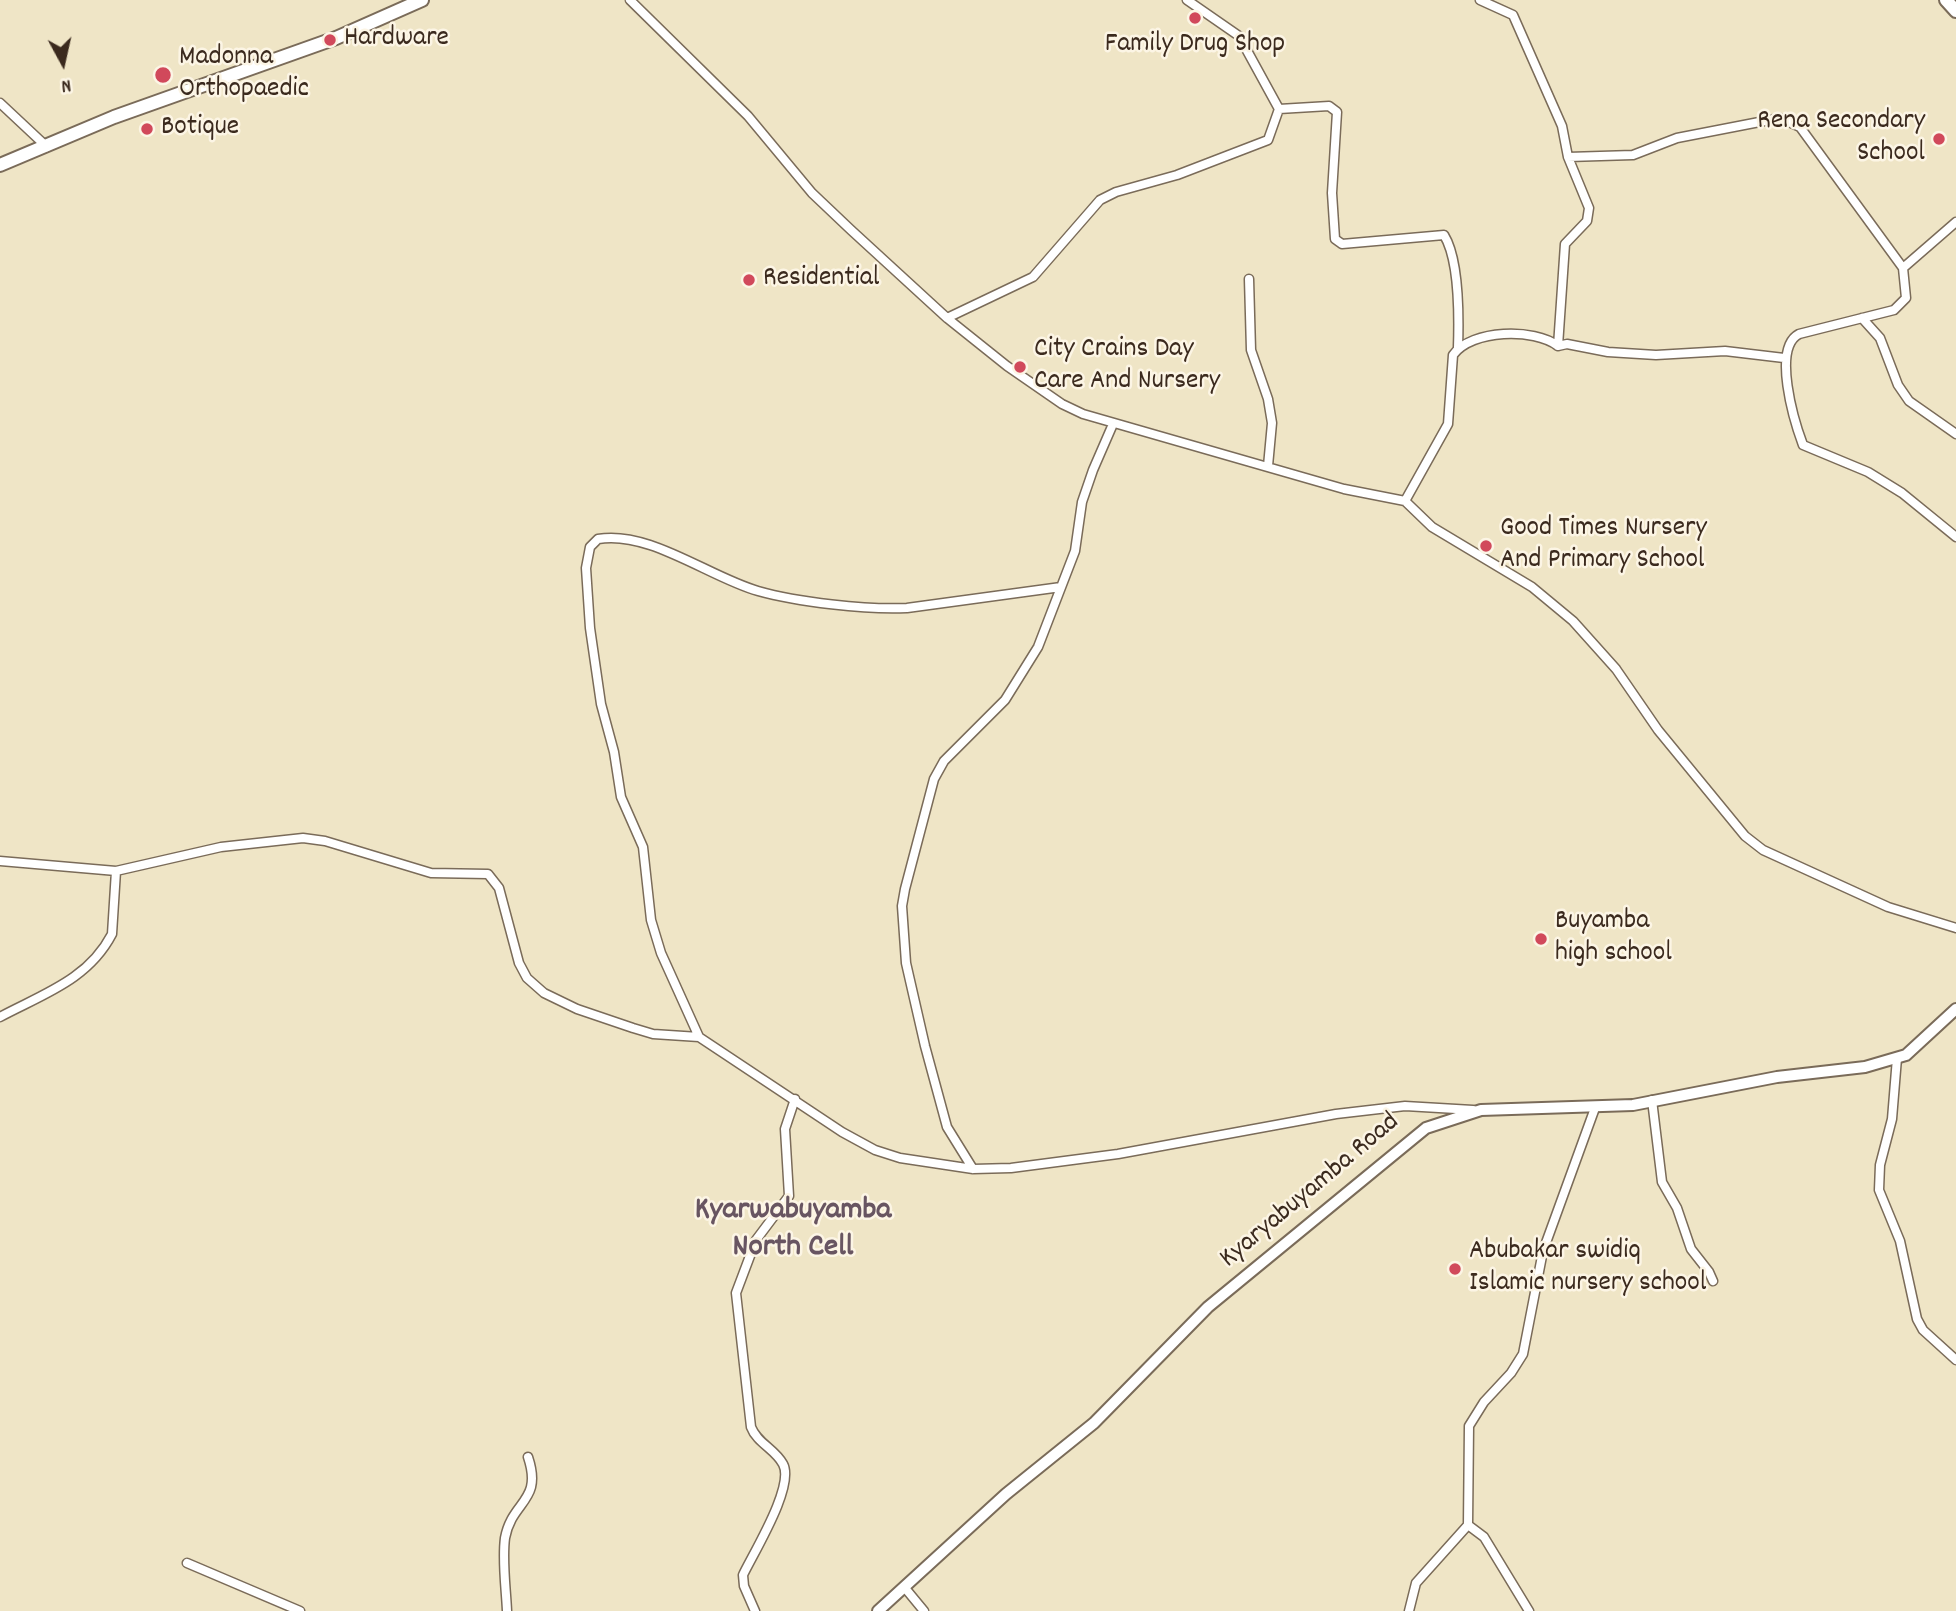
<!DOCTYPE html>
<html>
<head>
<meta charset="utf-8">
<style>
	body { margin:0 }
	#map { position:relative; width:1956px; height:1611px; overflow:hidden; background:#efe5c6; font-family:Dekko,sans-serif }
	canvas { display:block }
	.north { position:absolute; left:28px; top:28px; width:70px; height:70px; -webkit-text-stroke:5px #fcf5e5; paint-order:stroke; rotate:172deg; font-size:19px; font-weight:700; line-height:28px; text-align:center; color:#3b2a1e }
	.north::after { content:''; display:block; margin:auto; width:24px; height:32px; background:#3b2a1e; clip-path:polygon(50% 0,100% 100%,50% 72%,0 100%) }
</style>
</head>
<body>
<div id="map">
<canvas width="1956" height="1611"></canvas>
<div class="north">N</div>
</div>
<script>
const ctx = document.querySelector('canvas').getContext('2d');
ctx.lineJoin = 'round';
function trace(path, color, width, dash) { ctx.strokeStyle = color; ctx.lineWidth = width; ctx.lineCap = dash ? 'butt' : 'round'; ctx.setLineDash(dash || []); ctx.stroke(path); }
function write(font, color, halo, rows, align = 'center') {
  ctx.font = font + ' Dekko,sans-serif'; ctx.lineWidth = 5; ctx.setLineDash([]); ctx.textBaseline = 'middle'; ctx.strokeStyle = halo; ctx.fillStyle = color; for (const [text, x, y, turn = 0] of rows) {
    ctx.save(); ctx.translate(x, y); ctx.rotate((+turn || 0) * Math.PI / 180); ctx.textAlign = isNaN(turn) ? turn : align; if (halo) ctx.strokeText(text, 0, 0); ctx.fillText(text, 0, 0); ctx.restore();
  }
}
const minor = new Path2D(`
	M630 0 748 116 812 193 851 230 947 318 1007 366 1062 404 1083 414 1344 489 1405 501 1432 527 1532 587 1573 621 1616 669 1658 730 1745 836 1763 850 1888 907 1956 928
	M1480 0 1513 15 1562 126 1568 157 1589 208 1587 221 1565 244 1558 346
	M0 103 47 147
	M1279 109 1329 106 1337 112 1332 193 1335 239 1342 244 1444 235C1460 261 1459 318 1458 348
	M1568 157 1633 155 1677 138 1780 118 1800 127 1903 268 1906 298 1894 310 1799 334C1772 348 1794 421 1803 445L1868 472 1902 493 1956 537
	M1903 268 1956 222
	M1249 279 1251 350 1268 399 1272 423 1268 466
	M947 318 1033 277 1100 200 1116 192 1177 175 1268 140 1279 109 1239 36 1187 0
	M1862 318 1880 338 1898 385 1909 401 1956 434
	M1405 501 1448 424 1453 355C1472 329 1534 328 1558 346L1567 344 1608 352 1656 355 1725 351 1784 358
	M0 861 116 871 221 847 303 838 325 841 431 873 488 874 499 888 519 963 527 978 544 993 577 1009 633 1028 653 1034 699 1037 842 1132 875 1150 900 1158 973 1169 1011 1168 1118 1154 1336 1114 1405 1106 1473 1110
	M0 1017C43 994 88 980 112 934L116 871
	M699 1037 661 953 651 920 643 847 621 797 614 752 601 704 590 628 586 568 590 547 598 539C649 530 709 577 758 591 797 602 866 610 907 608L1061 587
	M1897 1058 1892 1119 1880 1165 1879 1190 1900 1241 1917 1319 1923 1330 1956 1360
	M1652 1100 1662 1182 1677 1208 1691 1249 1709 1272 1713 1281
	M973 1169 947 1127 925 1046 906 963 902 906 905 889 934 779 944 761 1005 700 1038 647 1075 551 1082 502 1093 470 1113 424
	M1468 1525 1469 1426 1484 1402 1511 1373 1523 1354 1543 1251 1595 1108
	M187 1563 300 1611
	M905 1588 924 1611
	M507 1611C506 1588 502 1561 505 1538 512 1500 543 1502 528 1457
	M755 1611 744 1586 743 1575C754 1552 795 1486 783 1464 775 1449 757 1443 751 1427L736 1293 756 1240 789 1196 785 1129 795 1099
	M1409 1611 1416 1583 1468 1525 1484 1537 1529 1611`);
const tertiary = new Path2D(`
	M878 1611 1006 1494 1094 1423 1208 1307 1426 1128 1481 1110 1633 1105 1777 1077 1865 1067 1906 1055 1956 1009`);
const secondary = new Path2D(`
	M0 165 114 117 336 38 422 0`);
const primary = new Path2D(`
	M1946 0 1956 11`);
trace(minor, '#7a6b59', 11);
trace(tertiary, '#7a6b59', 14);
trace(secondary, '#7a6b59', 16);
trace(primary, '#7a6b59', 16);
trace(minor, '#fff', 8);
trace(tertiary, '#fff', 10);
trace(secondary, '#fff', 12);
trace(primary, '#fff', 12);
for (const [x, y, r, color] of [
	[1195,18,7,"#d1495b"],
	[330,40,7,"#d1495b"],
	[163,75,9,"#d1495b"],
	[147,129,7,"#d1495b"],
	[1939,139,7,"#d1495b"],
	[749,280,7,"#d1495b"],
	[1020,367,7,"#d1495b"],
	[1486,546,7,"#d1495b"],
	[1541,939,7,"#d1495b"],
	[1455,1269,7,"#d1495b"]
]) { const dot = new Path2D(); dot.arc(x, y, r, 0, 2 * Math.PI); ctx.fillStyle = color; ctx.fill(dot); trace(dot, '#fcf5e5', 2.5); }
write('28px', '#3b2a1e', '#fcf5e5', [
	["Hardware",344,40],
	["Family Drug Shop",1195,46,"center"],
	["Madonna",179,59],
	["Orthopaedic",179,91],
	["Rena Secondary",1925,123,"right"],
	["School",1925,155,"right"],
	["Botique",161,129],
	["Residential",763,280],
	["City Crains Day",1034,351],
	["Care And Nursery",1034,383],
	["Good Times Nursery",1500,530],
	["And Primary School",1500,562],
	["Buyamba",1555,923],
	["high school",1555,955],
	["Abubakar swidiq",1469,1253],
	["Islamic nursery school",1469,1285]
], 'left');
write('28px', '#3b2a1e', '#fcf5e5', [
	["Kyaryabuyamba Road",1311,1192,-40]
]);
write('bold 32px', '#685561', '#fcf5e5', [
	["Kyarwabuyamba",793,1213],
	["North Cell",793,1250]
]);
</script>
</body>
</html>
